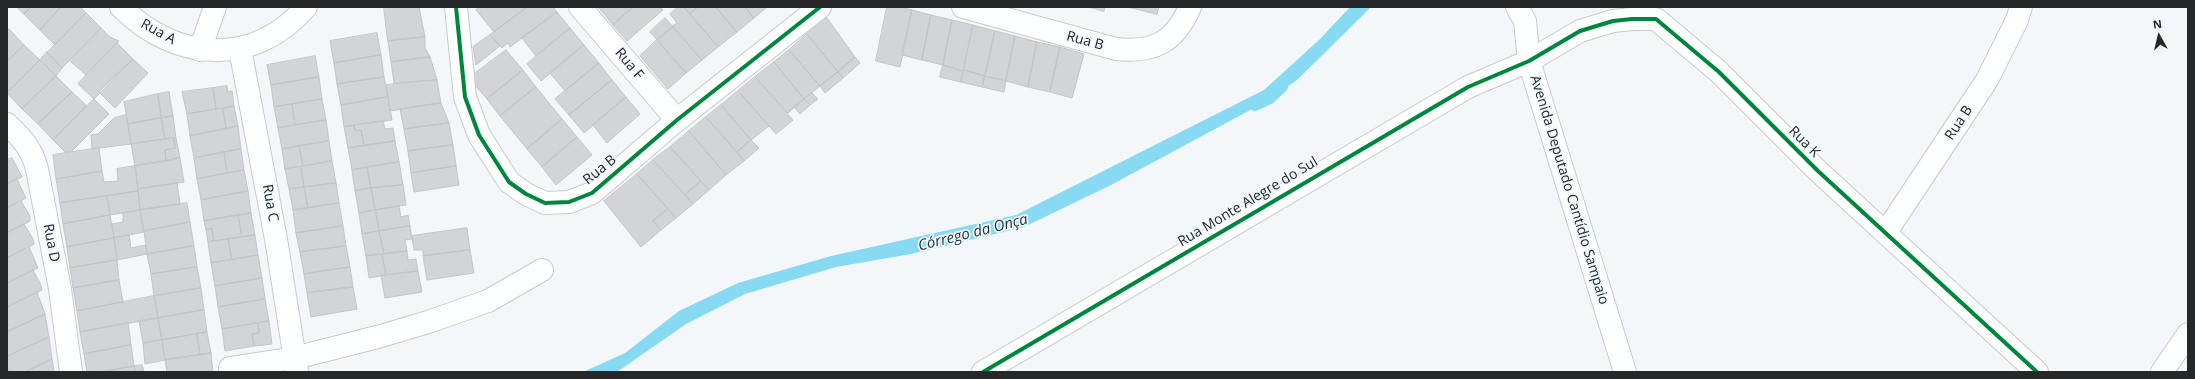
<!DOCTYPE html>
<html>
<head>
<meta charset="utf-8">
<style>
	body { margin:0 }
	#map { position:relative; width:2195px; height:379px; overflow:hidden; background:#f3f7fa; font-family:"Open Sans",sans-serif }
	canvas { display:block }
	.frame { position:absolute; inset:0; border:8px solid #252729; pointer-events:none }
	.north { position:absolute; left:2139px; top:16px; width:40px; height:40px; -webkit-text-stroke:3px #f0f7fd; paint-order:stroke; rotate:352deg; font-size:11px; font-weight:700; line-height:16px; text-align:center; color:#252729 }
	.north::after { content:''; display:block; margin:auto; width:14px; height:18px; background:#252729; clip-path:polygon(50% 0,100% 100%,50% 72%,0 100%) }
</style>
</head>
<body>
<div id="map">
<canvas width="2195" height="379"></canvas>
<div class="frame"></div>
<div class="north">N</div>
</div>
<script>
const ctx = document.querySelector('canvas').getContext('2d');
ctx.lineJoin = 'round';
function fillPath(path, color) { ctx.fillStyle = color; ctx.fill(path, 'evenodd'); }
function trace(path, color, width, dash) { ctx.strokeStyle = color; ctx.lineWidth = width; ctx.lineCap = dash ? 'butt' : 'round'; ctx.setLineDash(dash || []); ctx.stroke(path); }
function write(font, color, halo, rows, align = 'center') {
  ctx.font = font + ' "Open Sans",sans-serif'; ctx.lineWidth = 3.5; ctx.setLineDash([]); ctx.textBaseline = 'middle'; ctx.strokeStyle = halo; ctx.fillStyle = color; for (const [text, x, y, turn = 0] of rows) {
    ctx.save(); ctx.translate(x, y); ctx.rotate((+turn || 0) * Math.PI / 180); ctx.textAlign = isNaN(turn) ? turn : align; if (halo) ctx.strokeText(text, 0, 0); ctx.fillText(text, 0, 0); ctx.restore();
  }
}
fillPath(new Path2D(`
	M1350 7H1371L1297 80 1267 101 1111 185 1024 227 911 254 836 267 745 294 686 324 617 372H583L625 353 679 311 738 283 831 256 1016 215 1264 90 1320 39Z`), '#87daf2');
trace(new Path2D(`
	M1255 106 1270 99 1283 87`), '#87daf2', 10);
const building = new Path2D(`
	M17 7H31L24 14Z
	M31 7H61L40 30 24 14Z
	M61 7H80L86 13 55 45 40 30Z
	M384 7H419L425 37 388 41Z
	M480 7H527L494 32 476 10Z
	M527 7H553L557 12 510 47 508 43 502 48 490 35Z
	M633 7 613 25 599 8 601 7Z
	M633 7H660L663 10 627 41 613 25Z
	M678 7H684L718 47 702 60 672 26 677 23 670 14Z
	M684 7H698L690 14Z
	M698 7H716L737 32 718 47 690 14Z
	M716 7H745L754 18 737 32Z
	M745 7H767L754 18Z
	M887 7H900L912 10 900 67 876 61Z
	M1089 7H1105L1104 11Z
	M1128 7H1159L1157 14Z
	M912 10 931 15 922 60 902 55Z
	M557 12 570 28 536 56 522 38Z
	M86 13 101 28 62 68 47 53Z
	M931 15 952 20 943 65 922 60Z
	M665 18 673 27 657 40 650 32Z
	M827 18 855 57 838 72 807 34Z
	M952 20 973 25 963 71 943 65Z
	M973 25 995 31 985 76 964 70Z
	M673 27 702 60 686 73 657 40Z
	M101 28 110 37 119 41 86 75 70 61Z
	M570 28 584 45 541 81 527 64Z
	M9 29 24 45 7 62V31Z
	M995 31 1015 36 1006 81 985 76Z
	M377 33 381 55 334 63 330 41Z
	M807 34 838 72 820 86 789 50Z
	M490 35 500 46 476 65 473 47Z
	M1015 36 1037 42 1028 87 1006 81Z
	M425 37V48L430 57 391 62 388 41Z
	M657 40 686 73 668 89 640 56Z
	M1037 42 1060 47 1050 92 1028 87Z
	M117 43 133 59 94 99 78 84Z
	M24 45 40 60 7 93V62Z
	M584 45 599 63 565 91 550 73Z
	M1060 47 1084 54 1072 98 1050 92Z
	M506 50 523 70 487 99 469 78Z
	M789 50 820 86 804 99 774 62Z
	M47 52 62 68 56 76 40 60Z
	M381 55 384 77 337 84 334 63Z
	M315 56 319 77 271 85 267 65Z
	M430 57 437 80 394 83 391 62Z
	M855 57 860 63 843 78 838 72Z
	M133 59 148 73 115 108 99 92Z
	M40 60 56 76 22 109 7 93Z
	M774 62 804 99 788 113 755 77Z
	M599 63 612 80 569 115 555 99Z
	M943 65 963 71 961 82 940 77Z
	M523 70 536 87 500 116 487 99Z
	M964 70 985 76 982 87 961 82Z
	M838 72 843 78 825 93 820 86Z
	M56 76 72 92 38 124 22 109Z
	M985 76 1006 81 1004 92 982 87Z
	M319 77 322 99 274 107 271 85Z
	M384 77 388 97 341 105 337 84Z
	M755 77 793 120 776 134 738 91Z
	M437 80 441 103 390 111 386 85Z
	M612 80 626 97 584 133 569 115Z
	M227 86 228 92 232 91 234 106 216 109 213 88Z
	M536 87 562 119 527 149 500 116Z
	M213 88 216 109 187 114 182 92Z
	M738 91 769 126 751 140 721 105Z
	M72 92 87 106 53 140 38 124Z
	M169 92 173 116 161 118 158 94Z
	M812 93 818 99 810 105 804 99Z
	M158 94 161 118 128 124 124 102Z
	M388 97 392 120 344 127 341 105Z
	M626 97 640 114 607 143 593 125Z
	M94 99 109 114 72 151 65 152 53 140Z
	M322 99 326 120 295 125 292 104Z
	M804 99 810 105 800 114 794 107Z
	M441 103 449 123 404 129 400 109Z
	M292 104 295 125 278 128 274 107Z
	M721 105 751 140 737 152 706 117Z
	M234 106 238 126 226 129 223 109Z
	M216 109H223L226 129 190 136 187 114Z
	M126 115 131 144 92 149 91 135 98 134 114 118Z
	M173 116 176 138 165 139 161 118Z
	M706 117 744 161 726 175 689 131Z
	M161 118 165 139 131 144 128 124Z
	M562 119 577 137 542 167 527 149Z
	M326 120 329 141 282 149 278 128Z
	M383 121 385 129 393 128 395 141 364 146 361 130 355 131 354 125Z
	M449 123 453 145 408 151 404 129Z
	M354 125 355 131 361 130 364 146 348 148 344 127Z
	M238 126 241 149 194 158 190 136Z
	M689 131 726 175 709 190 670 147Z
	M577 137 592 155 556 185 542 167Z
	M174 138H176L180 158 166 161 165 150 175 148Z
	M174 138 175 148 165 150 166 161 135 166 131 144Z
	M751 140 759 148 744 161 737 152Z
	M329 141 332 161 303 166 299 146Z
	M395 141 399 162 352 170 348 148Z
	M453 145 456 166 411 173 408 151Z
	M299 146 303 166 285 169 282 149Z
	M670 147 701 181 685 195 653 160Z
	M99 148 102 171 56 179 53 155Z
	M241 149 244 170 227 173 224 152Z
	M224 152 227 173 197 179 194 158Z
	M12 158 22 177 7 184V160Z
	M180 158 184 182 138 189 135 166Z
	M653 160 693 204 676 218 637 174Z
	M332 161 336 183 304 187 301 167Z
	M399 162 403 185 371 188 367 167Z
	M135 166 138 191 60 203 56 179 102 171 104 182 118 181 117 169Z
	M456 166 459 185 414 192 411 173Z
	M301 167 304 187 289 189 285 169Z
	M367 167 371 188 355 191 352 170Z
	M244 170 248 191 201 200 197 179Z
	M637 174 668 209 653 221 661 230 641 247 604 201Z
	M17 179 26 198 7 208V184Z
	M701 181 709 190 693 204 685 195Z
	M177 183 180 204 140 210 138 189Z
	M336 183 339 203 308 208 304 187Z
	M403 185 406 205 375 210 371 188Z
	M304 187 308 208 293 210 289 189Z
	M371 188 375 210 359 213 355 191Z
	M138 191 140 210 110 215 107 196Z
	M248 191 251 213 204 221 201 200Z
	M107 196 110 215 63 224 60 203Z
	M21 201 30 216V221L7 233V208Z
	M187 203 190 222 144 231 140 210Z
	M339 203 343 226 296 233 293 210Z
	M399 206 401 217 408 215 410 226 379 231 376 210Z
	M668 209 676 218 661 230 653 221Z
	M140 210 144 232 114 238 112 224 123 222V213Z
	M375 210 379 231 362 234 359 213Z
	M251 213 255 235 242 237 238 215Z
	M110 215 114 238 67 247 63 224Z
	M238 215 242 237 214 241 212 229 206 230 204 221Z
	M190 222 194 246 147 254 144 231Z
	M24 224 33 239 34 244 7 258V233Z
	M343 226 346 246 300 252 296 233Z
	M410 226 412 239 405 240 407 251 384 254 379 231Z
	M465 228H467L470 250 423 256V250H414L412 236Z
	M212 229 214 241 208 242 206 230Z
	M379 231 384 254 366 256 362 234Z
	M129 235 131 248 146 245 147 254 117 260 114 238Z
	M255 235 258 255 232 260 228 239Z
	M114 238 117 260 70 268 67 247Z
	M228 239 232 260 211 263 208 242Z
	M194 246 197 267 151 274 147 254Z
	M346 246 350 267 304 274 300 252Z
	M29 247 38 268 7 283V258Z
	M470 250 474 273 427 280 423 256Z
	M407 251 408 260 416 259 418 271 386 275 382 254Z
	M382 254 386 275 369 278 366 256Z
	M258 255 262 278 215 286 211 263Z
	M117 260 119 280 73 288 70 268Z
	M197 267 201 288 154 296 151 274Z
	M350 267 353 287 307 293 304 274Z
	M33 270 40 283 42 290 7 307V283Z
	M418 271 422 292 385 298 381 276Z
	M262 278 265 299 218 307 215 286Z
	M119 280 123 302 77 311 73 288Z
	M353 287 357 309 311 317 307 293Z
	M201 288 204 310 158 318 154 296Z
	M37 292 45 314 7 332V307Z
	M154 296 158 318 80 332 77 311Z
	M265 299 269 321 222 329 218 307Z
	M204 310 207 332 162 340 158 318Z
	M45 314 49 337 7 356V332Z
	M158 318 162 340 143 343 139 321Z
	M269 321 272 344 254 346 252 334 259 333 258 323Z
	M128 323 131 345 84 354 80 332Z
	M258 323 259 333 252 334 254 346 225 351 222 329Z
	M207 332 211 353 200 355 197 334Z
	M197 334 200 355 165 360 162 340Z
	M49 337 52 359 25 372H8L7 357Z
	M162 340 165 360 145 364 143 343Z
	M131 345 134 366 100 372H87L84 354Z
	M211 353 213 372H167L165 360Z
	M52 359 54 372H25Z
	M142 365 144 372H135L134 366Z
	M134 366 135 372H100Z`);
fillPath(building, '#d3d4d7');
trace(building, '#c3c4c7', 1);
const street = new Path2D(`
	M121 7C175 61 253 68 306 7
	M456 7 465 97 479 135 509 182 526 194 545 203 569 202 592 193 677 120 820 7
	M580 7 677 120
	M963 7 1116 49C1154 53 1175 42 1190 7
	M240 49 276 239 297 372
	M200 50 215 7
	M1529 61 1580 31 1613 21 1632 19H1656L1719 72 1818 171 2037 372
	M7 124C22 138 32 149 37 169L60 289 71 372
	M1886 232 1987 80 2017 20 2021 7
	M230 368 295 358 381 336 428 322 488 301 542 270
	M2162 372 2188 334`);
const secondary = new Path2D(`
	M983 372 1468 87 1529 61`);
const primary = new Path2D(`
	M1517 7 1525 21 1529 61 1625 372`);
trace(street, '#c8cbcd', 24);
trace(secondary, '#c8cbcd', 24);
trace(primary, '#c8cbcd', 24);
trace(street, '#fdfefe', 22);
trace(secondary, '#fdfefe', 22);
trace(primary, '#fdfefe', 22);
trace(new Path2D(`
	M456 7 465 97 479 135 509 182 526 194 545 203 569 202 592 193 677 120 820 7
	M983 372 1468 87 1529 61 1580 31 1613 21 1632 19H1656L1719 72 1818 171 2037 372`), '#00873e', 4);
write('14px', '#252729', '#f0f7fd', [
	["Rua A",158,32,29],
	["Rua B",1085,41,15],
	["Rua F",629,64,50],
	["Rua B",1959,123,-57],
	["Rua K",1804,142,45],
	["Rua B",600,170,-39],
	["Avenida Deputado Cantídio Sampaio",1569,190,73],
	["Rua Monte Alegre do Sul",1248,202,-31],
	["Rua C",270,203,80],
	["Rua D",51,243,79]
]);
write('italic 15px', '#1c3137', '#f0f7fd', [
	["Córrego da Onça",973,233,-14]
]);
</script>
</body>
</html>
